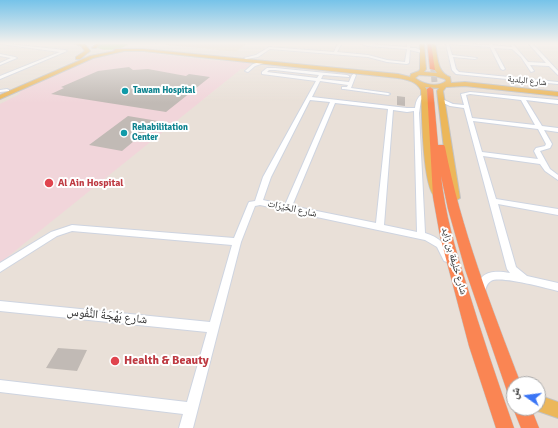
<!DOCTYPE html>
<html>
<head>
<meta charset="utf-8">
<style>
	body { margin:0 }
	#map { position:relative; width:558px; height:428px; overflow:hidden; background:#e9e0d8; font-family:Signika,"Noto Naskh Arabic",sans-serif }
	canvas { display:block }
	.north { position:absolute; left:506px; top:376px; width:40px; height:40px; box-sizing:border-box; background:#fff; border:1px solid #a9a9a9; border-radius:50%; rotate:284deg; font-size:11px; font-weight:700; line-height:16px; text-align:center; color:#272727 }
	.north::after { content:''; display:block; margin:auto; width:14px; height:18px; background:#3a75f5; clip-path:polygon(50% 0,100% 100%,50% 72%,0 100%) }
</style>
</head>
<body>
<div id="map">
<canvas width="558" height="428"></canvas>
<div class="north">ش</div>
</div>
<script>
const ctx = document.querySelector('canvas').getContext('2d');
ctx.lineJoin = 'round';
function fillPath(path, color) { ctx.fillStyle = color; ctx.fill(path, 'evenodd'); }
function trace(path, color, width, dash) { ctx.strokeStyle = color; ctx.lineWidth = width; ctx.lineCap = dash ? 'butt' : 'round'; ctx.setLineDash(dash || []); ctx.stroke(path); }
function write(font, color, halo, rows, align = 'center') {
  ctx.font = font + ' Signika,"Noto Naskh Arabic",sans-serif'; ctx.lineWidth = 4; ctx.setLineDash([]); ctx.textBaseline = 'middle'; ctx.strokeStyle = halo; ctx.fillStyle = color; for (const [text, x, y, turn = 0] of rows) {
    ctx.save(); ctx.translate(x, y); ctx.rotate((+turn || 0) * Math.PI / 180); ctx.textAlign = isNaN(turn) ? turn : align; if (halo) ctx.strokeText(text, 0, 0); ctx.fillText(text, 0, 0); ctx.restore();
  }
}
fillPath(new Path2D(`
	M150 43H247L236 52Z`), '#ebdbc7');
fillPath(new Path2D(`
	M134 51 209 60 246 62 251 64 246 69H241L0 263V104L20 94H18L21 92 18 91 92 58 111 53Z`), '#f1d5da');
fillPath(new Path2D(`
	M101 43H129V44C120 50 105 52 96 47Z`), '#b8e095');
fillPath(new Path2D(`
	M129 67 133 70 148 69 186 76 189 74 210 77 166 112 51 94 64 88 61 87 98 71Z
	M397 96 405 97V106L397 105Z
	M128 116 158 121 122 151 89 145Z
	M58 348 72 349 87 350 77 371 46 368Z`), '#c1bab5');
trace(new Path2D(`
	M433 69 434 77`), '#c2bbb5', 5.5, [5.5, 2.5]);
trace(new Path2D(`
	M434 76 435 89`), '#c2bbb5', 6, [6, 3.5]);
const minor = new Path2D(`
	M0 43 65 50 67 51 0 79V76L60 52 0 44Z
	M338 43H342L337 52 368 55 387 60 405 62 407 49 367 46 360 43 407 47V43H411L410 48H416L424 52 422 53 410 50 409 63 407 64 387 62 368 57 270 49 258 57 246 59 244 58 256 55 269 47 334 52Z
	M436 43H440L433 46V44Z
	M443 43 489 45 488 43H492L493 45 512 47 511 45 513 44 528 62 546 63 528 43H532L558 71V75L549 66 530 65 534 71 531 72 521 57 512 49 494 48 505 69 503 70 501 69 490 47 449 44 452 55 477 58 475 59 453 57 456 69 459 72 558 82V84L456 74 452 70 446 44Z
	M0 54 15 57 17 58 0 65V63L11 58 0 56Z
	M263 61 264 63 255 66 248 72 245 71 253 64Z
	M267 68H275L347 75 349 76V77L323 75 321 79 349 82 352 75 354 74 356 75 351 88 388 93 390 94 388 95 344 89H342V87H347L348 85 320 81 312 97 407 108H415C416 101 418 94 426 94V96L421 100 419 113 425 233C439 237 447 245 452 258L450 261 447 262 444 261 437 247 425 240 260 205 255 206 241 242 193 428H179L183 414 0 392V380L187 402 207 332 0 311V301L210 322 232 245 72 231 57 236 0 272V263L51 232 72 225 234 238 248 204 249 202 255 201 263 177 316 81 262 74V72ZM269 70H275L319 75 317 78 267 72ZM310 100 330 102 285 205 263 200 271 177ZM335 103 388 109 376 223 292 206ZM393 110 407 112 414 111 417 232 384 225Z
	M7 89 9 90V91L0 92V90Z
	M470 92 558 100V104L526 100 542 126 558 128V132L544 130 552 144 550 148 540 151 550 169 558 175V180L545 171 540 164 483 156 496 199 558 209V215L498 204 516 267 527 276 558 283V291C546 288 499 275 491 281 486 284 486 289 484 294L480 295 476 294 475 291C480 271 492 270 510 273L507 269 464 108 450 106 439 101 442 99 453 104 464 105 461 94ZM470 94 521 100 535 125 472 118 466 95ZM473 121 538 129 546 144 545 146 536 148 534 151 538 159 482 152Z`);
const major = new Path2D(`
	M74 43 85 44 90 51 80 59H76V57L85 51 81 46Z
	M97 43H101L96 48H92Z
	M420 43H424L426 69 424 72 437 73 434 69 431 43H435C438 55 436 72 450 77L451 83 465 82 558 92V96L465 86 446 87 443 91 460 198 455 201 450 198 437 91 439 88 425 87 427 90 434 174 442 195 437 198C422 194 422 106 421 90 416 81 408 80 398 78L143 51H124L93 58 0 99V95L90 56 115 51 114 50 116 49H143L398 74 410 77 411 74 419 71 420 69ZM419 75 435 76 445 79 446 81C437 88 423 84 415 78Z
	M538 395 558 402V418L532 409 538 408Z`);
const highway = new Path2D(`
	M427 43H431L435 70 430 69Z
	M430 87 433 89 438 145H444L445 147C461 229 491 306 521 384H514V397L508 394 465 269 448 209 441 176C445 213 455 248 466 283 481 332 497 380 514 428H496L469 346 440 236 433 197 427 89Z
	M514 406V408H531L539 428H521L513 408Z`);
trace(minor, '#ced4e0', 2);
trace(major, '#c3c3c3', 2);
trace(highway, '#c3c3c3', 1);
fillPath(minor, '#fff');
fillPath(major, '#ecb75a');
fillPath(highway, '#fa8553');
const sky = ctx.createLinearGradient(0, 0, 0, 103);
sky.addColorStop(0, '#76c3e9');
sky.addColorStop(0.42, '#f5f1ed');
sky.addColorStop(1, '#f5f1ed00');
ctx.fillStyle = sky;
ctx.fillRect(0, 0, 558, 103);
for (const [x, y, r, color] of [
	[125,91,4,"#0f9aa8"],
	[124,133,4,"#0f9aa8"],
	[49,183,5,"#e0444e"],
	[115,361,5,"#e0444e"]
]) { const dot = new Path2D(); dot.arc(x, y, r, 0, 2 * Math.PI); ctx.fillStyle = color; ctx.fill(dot); trace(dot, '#fff', 1.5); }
write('9px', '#272727', '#fff', [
	["شارع البلدية",527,81,6]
]);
write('bold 9px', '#0d838f', '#fff', [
	["Tawam Hospital",133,91],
	["Rehabilitation",132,128],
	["Center",132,138]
], 'left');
write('bold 10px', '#be3a42', '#fff', [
	["Al Ain Hospital",58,183]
], 'left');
write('10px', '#272727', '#fff', [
	["شارع الخَيْرَات",292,209,12],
	["شارع خليفة بن زايد",454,261,74]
]);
write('12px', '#272727', '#fff', [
	["شارع بَهْجَةُ النُّفُوس",107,316,6]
]);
write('bold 12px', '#be3a42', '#fff', [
	["Health & Beauty",124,361]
], 'left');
</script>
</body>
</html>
